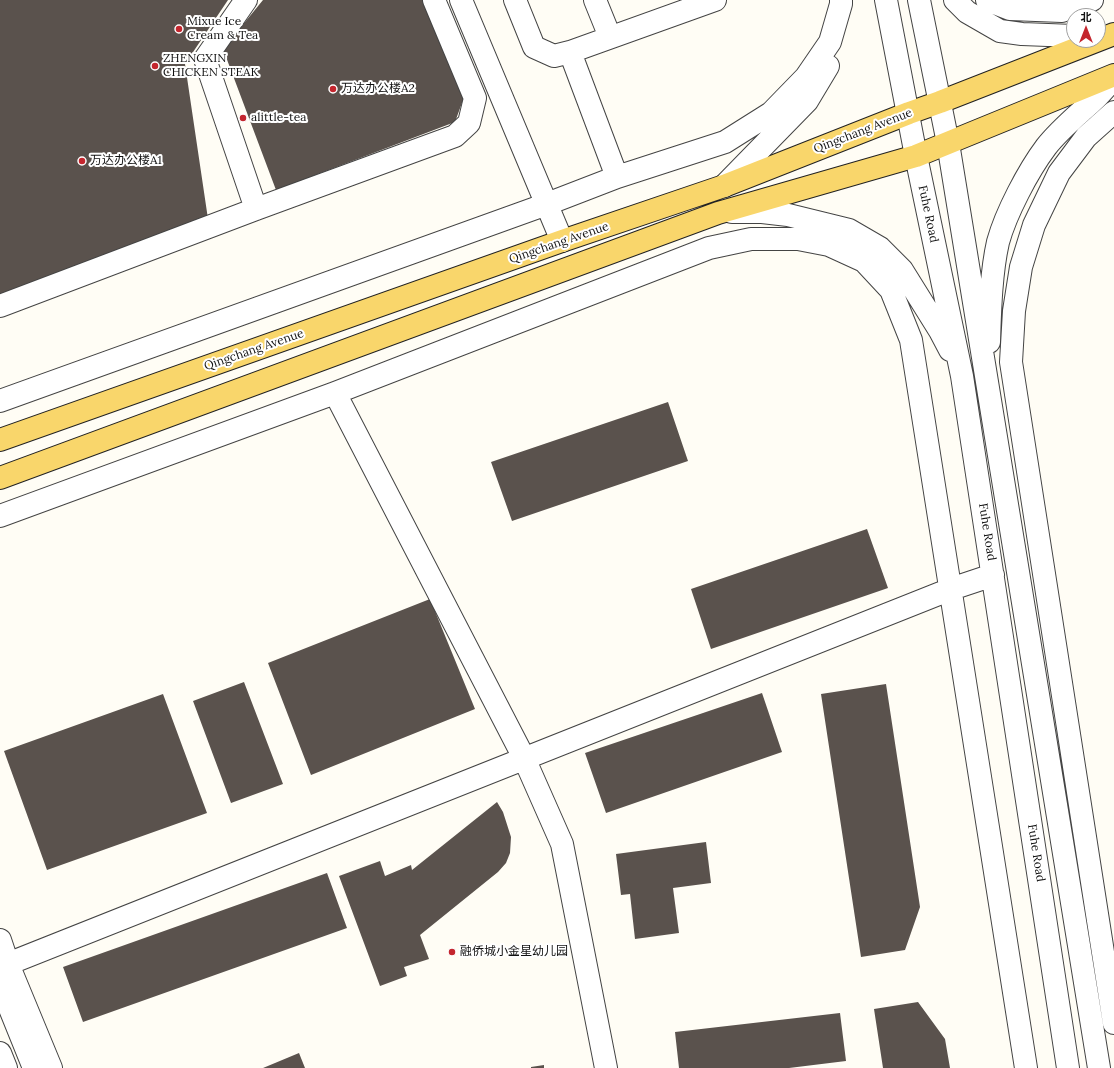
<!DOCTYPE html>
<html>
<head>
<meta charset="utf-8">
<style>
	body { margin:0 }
	#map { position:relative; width:1114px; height:1068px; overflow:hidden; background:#fffdf5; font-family:Lora,"Noto Sans SC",serif }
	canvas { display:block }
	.north { position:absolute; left:1066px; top:8px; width:40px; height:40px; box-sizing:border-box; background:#fff; border:1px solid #a0a0a0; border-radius:50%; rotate:0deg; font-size:11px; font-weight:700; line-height:16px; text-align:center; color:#111 }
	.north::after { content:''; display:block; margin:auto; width:14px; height:18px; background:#c4262e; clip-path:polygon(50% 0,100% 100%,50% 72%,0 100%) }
</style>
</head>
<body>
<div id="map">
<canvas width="1114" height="1068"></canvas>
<div class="north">北</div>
</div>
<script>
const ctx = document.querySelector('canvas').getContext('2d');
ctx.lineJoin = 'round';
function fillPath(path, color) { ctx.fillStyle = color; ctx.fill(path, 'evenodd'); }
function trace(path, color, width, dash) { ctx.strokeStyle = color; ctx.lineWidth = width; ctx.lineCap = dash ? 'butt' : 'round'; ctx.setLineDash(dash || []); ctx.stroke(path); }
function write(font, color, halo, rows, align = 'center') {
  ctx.font = font + ' Lora,"Noto Sans SC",serif'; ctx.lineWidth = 4; ctx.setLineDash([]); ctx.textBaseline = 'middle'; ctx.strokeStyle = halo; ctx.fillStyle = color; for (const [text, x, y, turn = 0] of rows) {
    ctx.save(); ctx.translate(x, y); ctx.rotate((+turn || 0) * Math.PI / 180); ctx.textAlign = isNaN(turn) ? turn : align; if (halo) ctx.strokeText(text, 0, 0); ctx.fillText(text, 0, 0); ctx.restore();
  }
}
fillPath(new Path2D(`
	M0 0H228L185 64 208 219 0 296Z
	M263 0H430L467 89 455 122 276 190 223 49Z
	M668 402 688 461 512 521 491 462Z
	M867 529 888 588 711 649 691 589Z
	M430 599 475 709 311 775 268 663Z
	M244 682 283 784 231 803 193 701Z
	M886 684 920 907 905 950 861 957 821 694Z
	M762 693 782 752 606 813 585 753Z
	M163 694 207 813 47 870 4 751Z
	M497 802 503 812 511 837 510 853 506 863 498 872 420 935 429 959 404 967 407 976 380 986 339 876 380 861 385 876 411 865 412 870Z
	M706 842 711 883 673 888 679 933 635 939 630 894 621 895 616 854Z
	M327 873 347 928 83 1022 63 967Z
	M918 1002 945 1039 950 1068H883L874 1009Z
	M840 1013 846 1061 789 1068H679L675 1032Z
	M299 1053 305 1068H263Z
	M544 1065V1068H531V1067Z`), '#5a524d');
const minor = new Path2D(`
	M246 0 205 59 256 209
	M461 0 562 241
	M515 0 534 47 554 56 570 52 715 0
	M595 0 610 37
	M886 0 916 156 962 376 1068 1068
	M919 0 948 143 1099 1068
	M955 0 967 12 1000 31 1022 34 1074 36
	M987 0 1010 9 1062 11 1092 0
	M570 52 617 177
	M1114 112 1086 137 1059 173 1034 225 1021 267 1014 311 1011 362 1114 1023
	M724 186 807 101 828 66
	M732 212H762L788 215 849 230 880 248 902 270 940 331 950 350
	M0 306 256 209 455 136 469 123 475 98 434 0
	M989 342C990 310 991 273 998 242 1006 213 1028 171 1046 147 1060 129 1079 114 1096 98 1102 92 1108 85 1114 78
	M335 393 524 758 562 844 606 1068
	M0 401 547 204 617 177 725 142 771 113 806 77 830 42 841 4V0
	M0 516 335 393 709 248 751 239H798L829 245 864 261 891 290 911 340 1026 1068
	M0 940 8 964 51 1068
	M0 967 951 589 993 575
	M0 984 34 1068
	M0 1053 6 1068`);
const major = new Path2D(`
	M0 440 562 241 724 186 909 113 940 102 1114 34
	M0 478 718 213 916 156 1114 75`);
trace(minor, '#444', 24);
trace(major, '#222', 24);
trace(minor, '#fff', 22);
trace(major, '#f9d66b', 22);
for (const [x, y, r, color] of [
	[179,29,4,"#c4262e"],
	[155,66,4,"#c4262e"],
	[333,89,4,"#c4262e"],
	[243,118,4,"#c4262e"],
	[82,161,4,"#c4262e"],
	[452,952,4,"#c4262e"]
]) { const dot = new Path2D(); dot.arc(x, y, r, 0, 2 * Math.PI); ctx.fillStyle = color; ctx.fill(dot); trace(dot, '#fff', 1.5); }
write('12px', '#111', '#fff', [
	["Mixue Ice",187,22],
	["Cream & Tea",187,36],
	["ZHENGXIN",163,59],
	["CHICKEN STEAK",163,73],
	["万达办公楼A2",341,89],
	["alittle-tea",251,118],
	["万达办公楼A1",90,161],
	["融侨城小金星幼儿园",460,952]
], 'left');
write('12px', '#111', '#fff', [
	["Qingchang Avenue",863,131,-21],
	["Fuhe Road",928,214,78],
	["Qingchang Avenue",559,243,-19],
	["Qingchang Avenue",254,350,-19],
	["Fuhe Road",987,532,81],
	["Fuhe Road",1036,853,81]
]);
</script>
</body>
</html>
